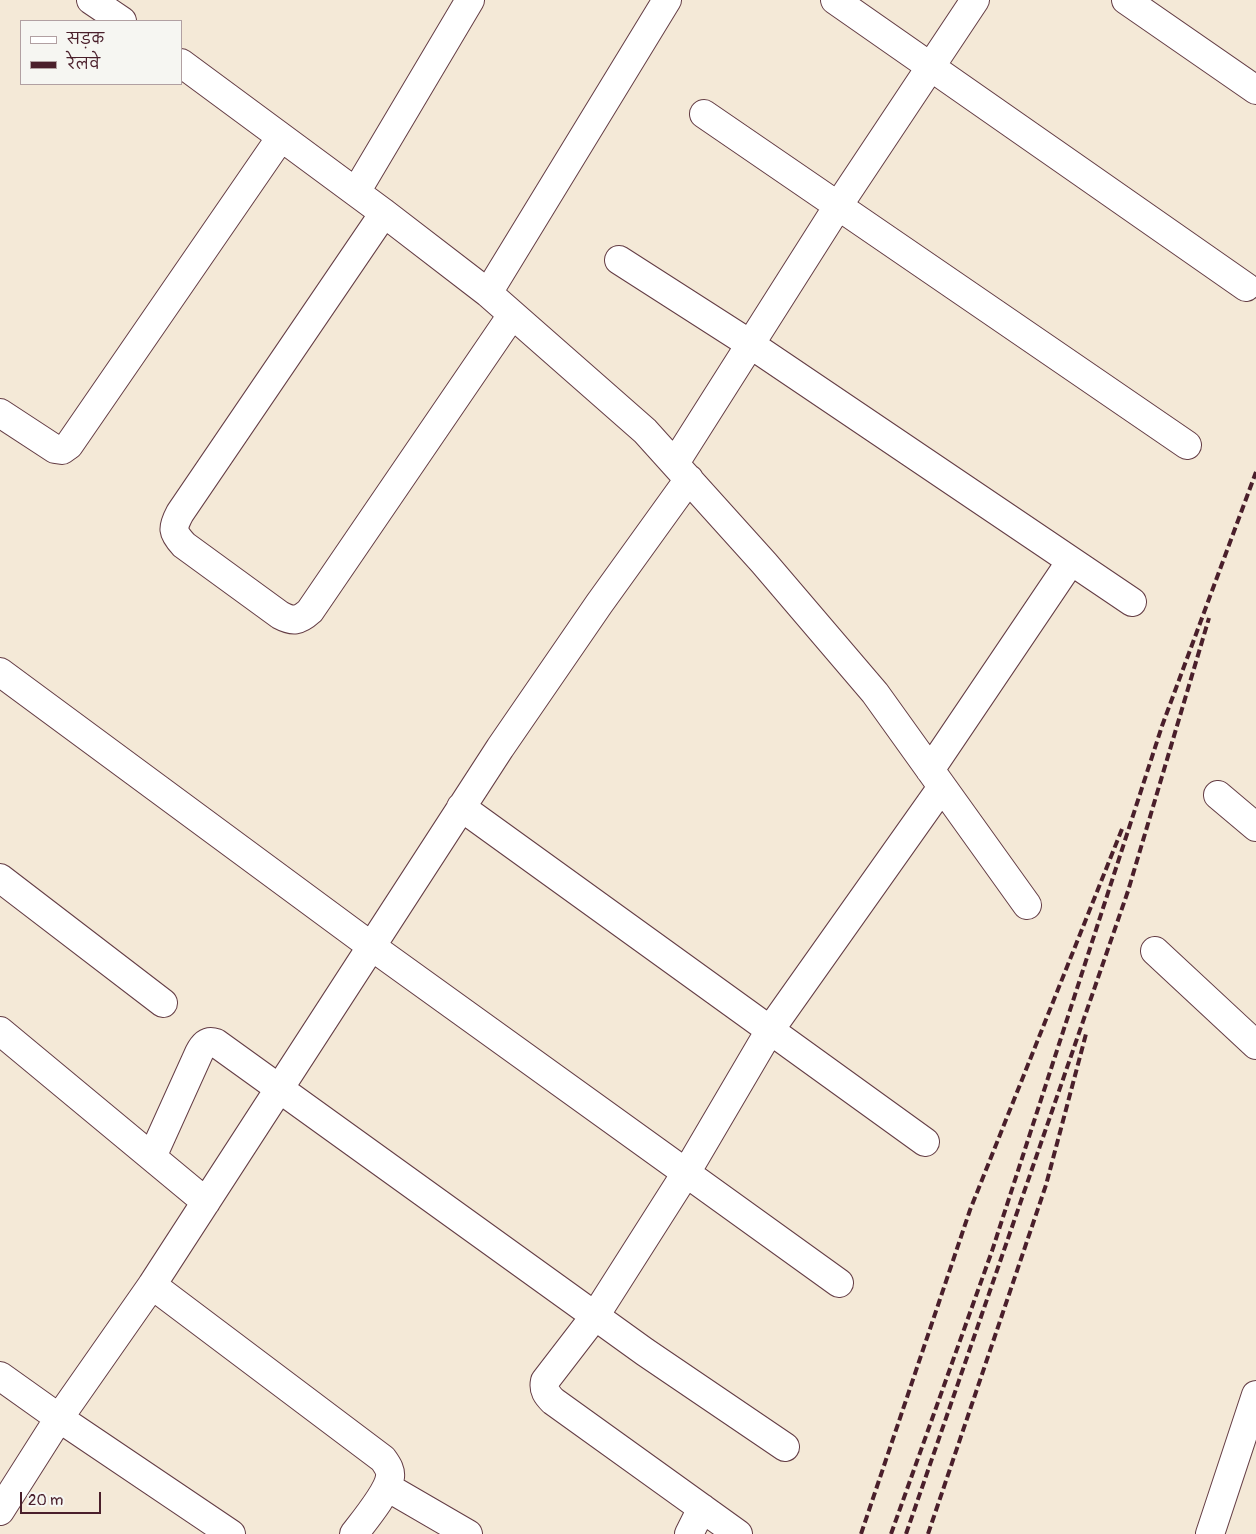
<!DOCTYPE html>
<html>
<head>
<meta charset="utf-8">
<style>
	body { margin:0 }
	#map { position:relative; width:1256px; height:1534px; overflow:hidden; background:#f4e9d7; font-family:Pangolin,"Playpen Sans Deva",sans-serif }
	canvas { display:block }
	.legend { position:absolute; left:20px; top:20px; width:162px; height:65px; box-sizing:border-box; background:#f6f6f2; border:1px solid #b1a0a2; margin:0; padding:6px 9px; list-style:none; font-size:15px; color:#4a1f2b }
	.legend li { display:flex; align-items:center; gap:10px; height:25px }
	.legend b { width:25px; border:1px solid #b1a0a2 }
	.scale { position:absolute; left:20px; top:1492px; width:81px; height:22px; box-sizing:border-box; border:2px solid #4a1f2b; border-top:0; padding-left:6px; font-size:15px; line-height:18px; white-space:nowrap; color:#4a1f2b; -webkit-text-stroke:4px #f6f6f2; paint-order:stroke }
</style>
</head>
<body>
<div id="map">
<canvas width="1256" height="1534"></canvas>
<ul class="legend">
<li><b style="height:6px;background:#fff"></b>सड़क</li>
<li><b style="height:6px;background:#4a1f2b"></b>रेलवे</li>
</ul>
<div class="scale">20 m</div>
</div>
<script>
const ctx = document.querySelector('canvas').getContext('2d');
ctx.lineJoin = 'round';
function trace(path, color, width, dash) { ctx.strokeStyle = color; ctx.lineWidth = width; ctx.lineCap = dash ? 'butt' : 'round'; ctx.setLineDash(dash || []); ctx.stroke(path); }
const minor = new Path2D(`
	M91 0 122 21
	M835 0 1246 287
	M1126 0 1256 90
	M181 63 384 213 488 293 645 431 764 563 875 693 1027 905
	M704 114 1187 445
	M356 192 470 0
	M384 213 180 513C172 528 172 532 184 545L280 615C293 622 299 621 310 611L512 315
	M619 260 750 344 1132 602
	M488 293 667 0
	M0 413 55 449 62 450 69 445 281 137
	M675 463 838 206 975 0
	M0 672 371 946 839 1283
	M930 770 1071 561
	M1218 795 1256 827
	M461 807 925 1142
	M0 878 163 1003
	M1155 951 1256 1045
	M0 1031 206 1202
	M152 1157 199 1053C203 1045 207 1040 216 1043L645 1352 785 1447
	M152 1285 383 1459C387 1465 391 1470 390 1477 388 1492 364 1521 354 1534
	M0 1376 59 1418 231 1534
	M387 1487 468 1534
	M0 1511 59 1418 152 1285 500 748 599 604 689 479
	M689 1534 702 1508
	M738 1534 553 1401C547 1395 543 1390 545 1381L595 1316 686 1173 770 1030 942 787
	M1210 1534 1256 1395`);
trace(minor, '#643d45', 30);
trace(minor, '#fff', 28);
trace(new Path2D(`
	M861 1534 970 1210 1122 829
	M891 1534 992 1251 1162 726 1256 472
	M906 1534 1128 891 1209 618
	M928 1534 1046 1185 1086 1034`), '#4a1f2b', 4, [8, 4]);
</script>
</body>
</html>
